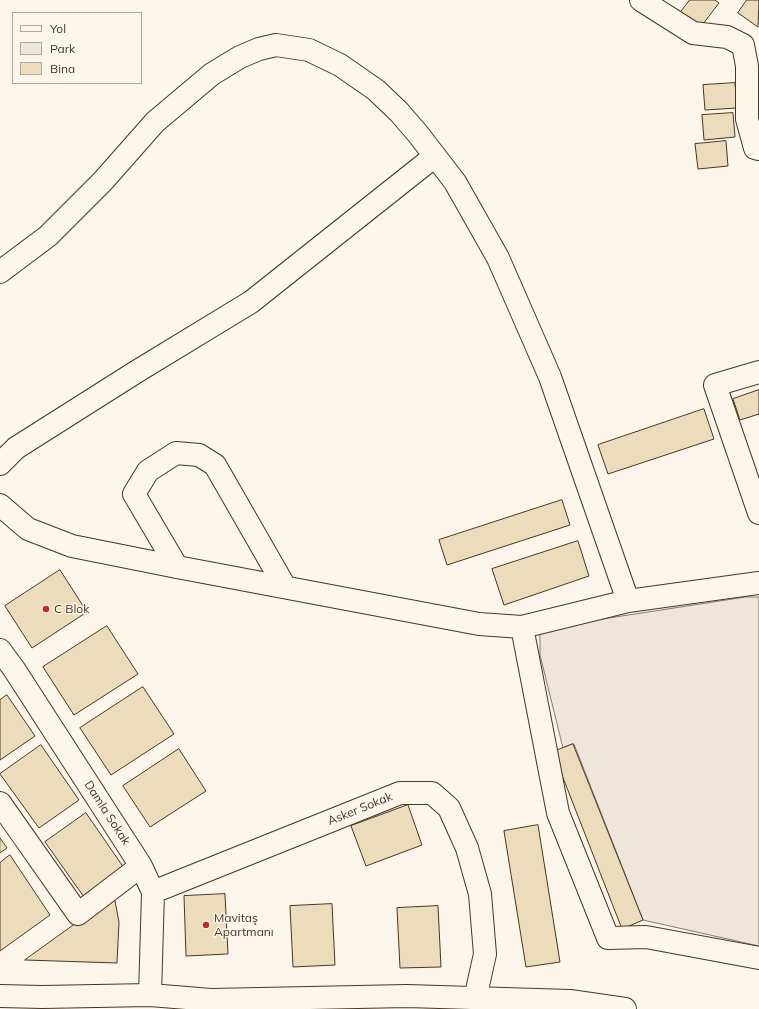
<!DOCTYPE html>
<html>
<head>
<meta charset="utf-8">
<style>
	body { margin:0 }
	#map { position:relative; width:759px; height:1009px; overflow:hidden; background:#fbf6e9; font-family:Mulish,sans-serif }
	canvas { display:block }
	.legend { position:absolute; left:12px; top:12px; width:130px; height:72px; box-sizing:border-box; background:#fbf6e9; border:1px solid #b4a999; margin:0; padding:5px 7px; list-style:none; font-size:12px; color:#4a3520 }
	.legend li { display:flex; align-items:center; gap:8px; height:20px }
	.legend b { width:20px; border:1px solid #b4a999 }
</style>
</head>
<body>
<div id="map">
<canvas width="759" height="1009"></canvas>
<ul class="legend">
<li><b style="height:5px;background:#fbf6e9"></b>Yol</li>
<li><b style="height:11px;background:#ede6d9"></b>Park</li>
<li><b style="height:11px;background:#ecdcbc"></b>Bina</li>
</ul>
</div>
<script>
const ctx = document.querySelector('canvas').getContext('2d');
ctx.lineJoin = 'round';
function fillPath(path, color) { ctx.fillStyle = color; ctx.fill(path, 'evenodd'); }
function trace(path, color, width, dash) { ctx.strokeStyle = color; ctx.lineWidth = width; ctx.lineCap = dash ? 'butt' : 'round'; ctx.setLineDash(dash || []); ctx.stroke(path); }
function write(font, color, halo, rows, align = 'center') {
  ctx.font = font + ' Mulish,sans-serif'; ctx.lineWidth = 3; ctx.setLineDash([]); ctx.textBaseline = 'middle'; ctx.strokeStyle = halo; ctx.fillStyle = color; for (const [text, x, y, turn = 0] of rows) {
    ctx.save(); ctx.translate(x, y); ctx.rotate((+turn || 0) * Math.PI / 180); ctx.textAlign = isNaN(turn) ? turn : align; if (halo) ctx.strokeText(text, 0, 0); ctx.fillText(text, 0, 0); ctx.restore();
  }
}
const green = new Path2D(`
	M746 597H759V946L643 920 574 744 563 748 540 655V629Z`);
fillPath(green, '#ede6d9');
trace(green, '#887966', 1);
const building = new Path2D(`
	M690 0H715L719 3 700 28 680 13Z
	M747 0H759L758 27 738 13Z
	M758 74H759V108H756Z
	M735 83 737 108 705 110 703 85Z
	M733 113 735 137 704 140 702 115Z
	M726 141 728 166 698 169 695 144Z
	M759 390V414L740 420 733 399Z
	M704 409 714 439 608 474 598 445Z
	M562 500 570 525 447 565 439 540Z
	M578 541 589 576 504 605 492 569Z
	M60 570 87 612 32 648 5 606Z
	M107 626 138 674 74 715 43 667Z
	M143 687 174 734 111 775 80 728Z
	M7 695 35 736 0 760V700Z
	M573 744 643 920 622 929 553 752Z
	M41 745 79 800 39 828 0 774Z
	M179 749 206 791 150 827 123 786Z
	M408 805 422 845 366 866 351 826Z
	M86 813 124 868 84 897 45 842Z
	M538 825 560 962 526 967 504 831Z
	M0 838 7 848 0 853Z
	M10 855 50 915 0 951V863Z
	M225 894 228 954 186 956 184 896Z
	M114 896 119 922 117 963 25 960Z
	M332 904 335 965 293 967 290 906Z
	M438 906 441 967 400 968 397 908Z`);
fillPath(building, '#ecdcbc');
trace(building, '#4a3520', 1);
const minor = new Path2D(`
	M641 0 693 33 727 37 743 45 747 66V119L755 148 759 149
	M0 272 48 236 103 181 155 122 212 74 240 57 259 49 276 45 309 50 340 65 376 90 399 112 418 134 455 182 498 258 550 377 628 601
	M759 372 715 385 759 513
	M0 464 16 448 136 372 251 302 435 156
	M0 505 28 529 72 546 177 567 479 624 522 627 628 601 759 583
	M177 567 134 494 148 471 176 453 199 455 215 465 285 587
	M522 627 558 813 608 938 646 937 759 958
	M0 650 14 669 141 866 153 892 150 995
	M0 803 78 914 141 866
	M153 892 400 793H432L449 808 467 848 480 894 485 954 475 999`);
const major = new Path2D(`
	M0 996 42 997 150 995 211 1000 407 996 570 1001 625 1009`);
trace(minor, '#4a3520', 24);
trace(major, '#4a3520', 24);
trace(minor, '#fbf6e9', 22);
trace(major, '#fbf6e9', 22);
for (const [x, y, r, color] of [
	[46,609,4,"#c62828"],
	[206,925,4,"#c62828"]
]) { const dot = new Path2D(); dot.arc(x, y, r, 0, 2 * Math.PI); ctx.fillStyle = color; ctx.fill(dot); trace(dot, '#fbf6e9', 1.5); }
write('12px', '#4a3520', '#fbf6e9', [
	["C Blok",54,609],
	["Mavitaş",214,918],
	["Apartmanı",214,932]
], 'left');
write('12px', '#4a3520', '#fbf6e9', [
	["Asker Sokak",360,809,-22],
	["Damla Sokak",107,813,57]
]);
</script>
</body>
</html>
